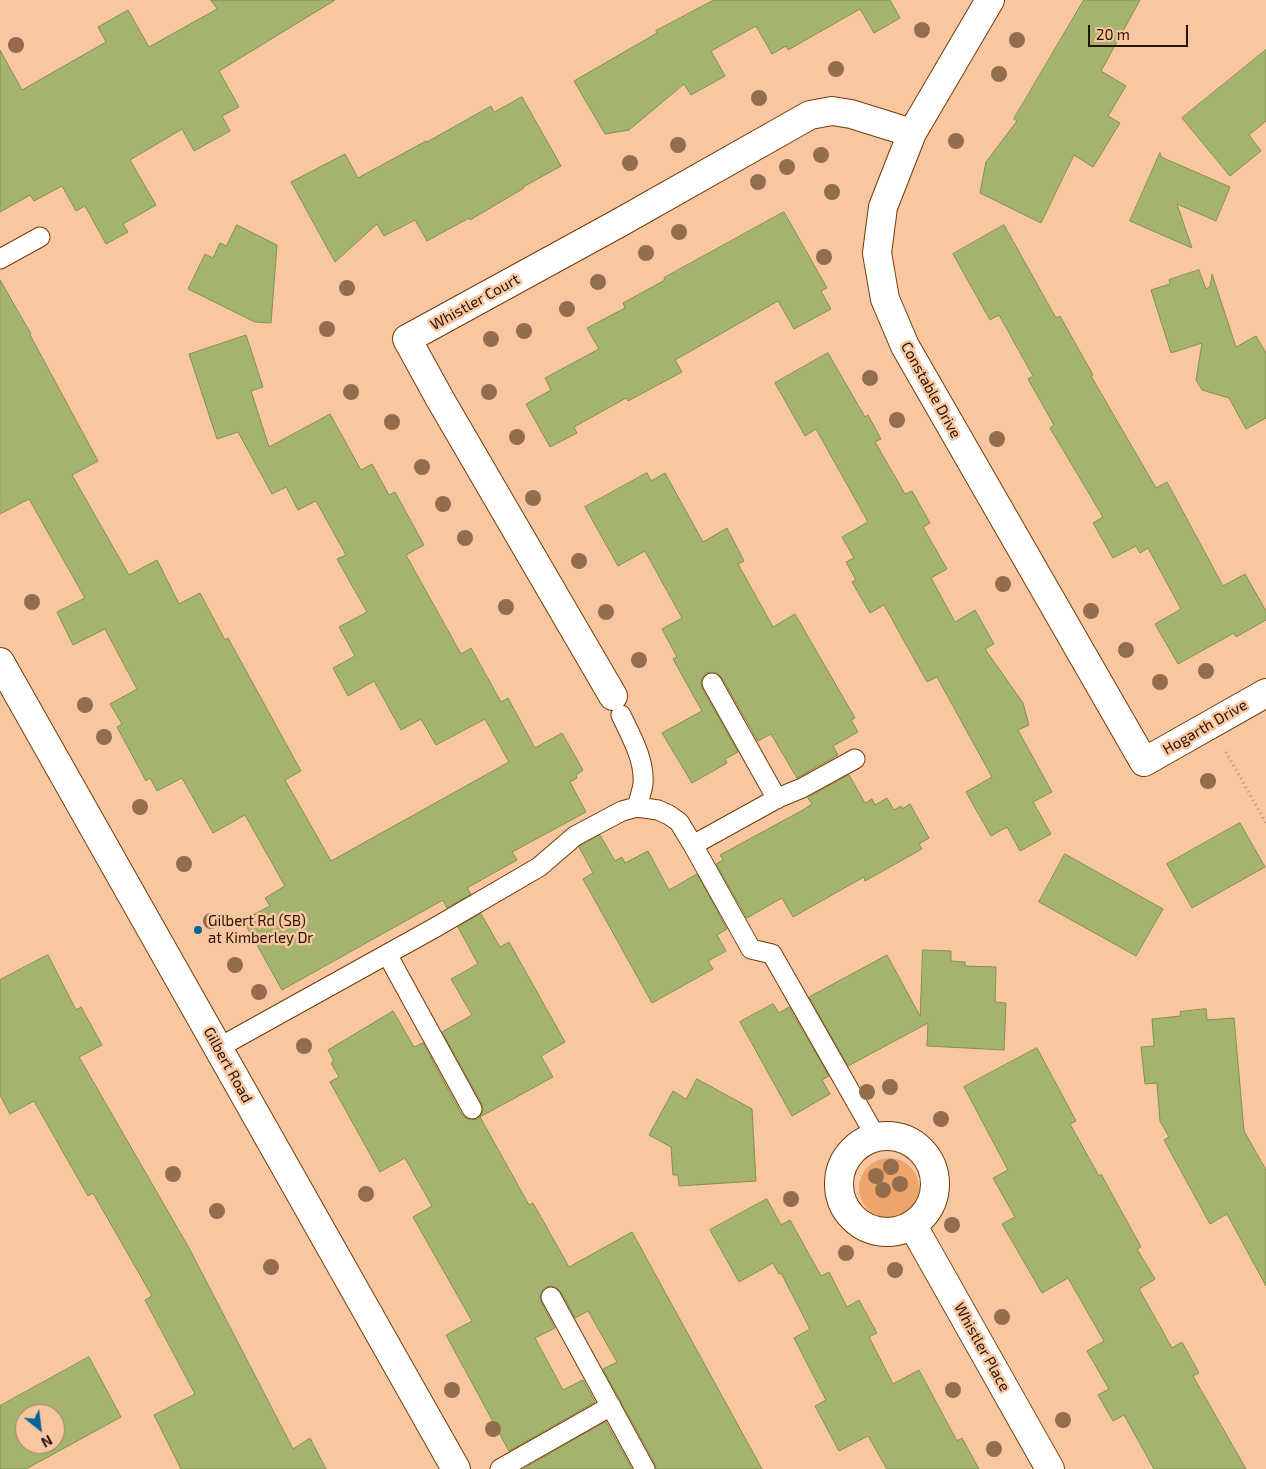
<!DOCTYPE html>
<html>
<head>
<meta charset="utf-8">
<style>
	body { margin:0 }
	#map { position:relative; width:1266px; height:1469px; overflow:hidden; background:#f8c6a0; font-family:"Exo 2",sans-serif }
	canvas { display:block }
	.north { position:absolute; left:15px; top:1404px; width:50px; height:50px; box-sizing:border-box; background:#f8c6a0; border:1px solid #a57e60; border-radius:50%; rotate:151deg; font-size:14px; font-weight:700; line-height:20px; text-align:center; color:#291301 }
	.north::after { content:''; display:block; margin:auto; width:18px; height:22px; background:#026594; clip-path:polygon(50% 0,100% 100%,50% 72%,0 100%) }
	.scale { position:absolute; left:1088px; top:25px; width:100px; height:22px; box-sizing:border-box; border:2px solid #291301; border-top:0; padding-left:6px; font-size:15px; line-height:18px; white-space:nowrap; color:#291301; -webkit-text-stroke:4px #f8c6a0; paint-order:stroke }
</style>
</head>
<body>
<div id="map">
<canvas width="1266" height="1469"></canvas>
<div class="north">N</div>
<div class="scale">20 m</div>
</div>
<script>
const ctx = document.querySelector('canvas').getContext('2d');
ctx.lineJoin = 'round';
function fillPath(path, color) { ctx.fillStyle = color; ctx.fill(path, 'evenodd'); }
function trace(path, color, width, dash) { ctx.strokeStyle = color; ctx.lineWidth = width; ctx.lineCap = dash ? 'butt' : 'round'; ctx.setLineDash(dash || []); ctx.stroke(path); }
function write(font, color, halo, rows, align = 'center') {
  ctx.font = font + ' "Exo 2",sans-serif'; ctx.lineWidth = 5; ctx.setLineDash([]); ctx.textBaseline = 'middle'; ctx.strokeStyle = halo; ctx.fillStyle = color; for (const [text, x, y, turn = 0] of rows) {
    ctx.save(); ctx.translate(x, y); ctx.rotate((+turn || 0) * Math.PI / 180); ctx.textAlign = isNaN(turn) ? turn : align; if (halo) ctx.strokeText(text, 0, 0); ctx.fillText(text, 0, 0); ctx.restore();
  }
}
fillPath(new Path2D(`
	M859 1188a30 30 0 1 1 60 0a30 30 0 1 1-60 0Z`), '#eda56b');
const building = new Path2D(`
	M211 0H335L219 71 239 107 222 116 230 131 194 151 182 129 130 160 156 205 123 224 128 232 106 244 85 206 76 211 62 186 34 201 30 195 0 212V50L22 90 106 42 98 27 128 10 149 47 217 9Z
	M714 0H890L900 18 874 33 860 9 788 50 786 46 772 54 756 26 711 51 725 76 691 95 684 84 629 130 605 134 574 81 657 33 656 31Z
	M1084 0H1140L1101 71 1126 86 1108 116 1120 123 1093 167 1074 155 1041 223 980 193 986 162 1017 121 1014 119Z
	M1266 50V121L1249 135 1261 151 1230 176 1182 118Z
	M522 97 561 166 523 187 524 188 470 220 469 218 427 241 415 220 384 236 377 224 335 262 291 182 345 154 358 178 426 141 427 142 491 106 494 112Z
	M1160 153 1161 157 1230 187 1216 221 1177 204 1192 248 1130 221Z
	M784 212 827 288 821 291 831 309 794 329 778 301 675 360 682 372 628 401 626 398 574 427 577 433 550 447 526 404 551 390 545 378 599 349 587 328 625 308 623 303 665 280 664 278Z
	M237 225 277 245 271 323 255 322 188 289 205 254 213 258 220 243 226 246Z
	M1004 225 1056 318 1060 316 1093 375 1091 376 1156 488 1167 482 1223 586 1245 574 1266 611V620L1236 637 1234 633 1178 664 1155 624 1181 609 1148 548 1140 553 1136 546 1113 558 1093 523 1103 517 1050 428 1054 425 1028 379 1033 376 999 315 990 320 953 254Z
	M1199 270 1206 289 1210 287 1212 274 1236 347 1256 336 1266 353V418L1246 429 1229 398 1202 390 1196 380 1202 343 1171 353 1151 290 1170 284 1169 280Z
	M0 280 31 334 30 335 98 461 72 475 129 575 157 560 179 604 200 593 225 640 228 638 301 771 285 780 331 861 509 762 485 719 436 745 421 719 401 730 374 681 348 696 333 668 355 656 339 627 367 612 337 559 346 555 316 501 298 510 286 487 272 494 238 432 217 439 189 354 246 335 263 387 251 391 269 447 330 414 361 470 372 464 389 495 395 492 424 545 406 555 461 654 471 648 501 702 508 698 535 748 562 733 583 770 576 775 577 778 570 782 586 812 512 852 517 860 467 888 471 894 447 908 443 900 282 990 243 920 270 906 265 898 285 886 245 815 213 833 182 778 157 791 150 778 146 781 117 727 122 724 110 704 137 689 105 629 73 645 57 612 85 598 29 499 0 514Z
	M828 353 865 417 868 415 881 439 875 442 905 494 912 491 930 523 923 527 947 569 931 578 955 622 975 610 994 644 985 649 1023 703 1029 725 1018 730 1052 792 1033 802 1051 834 1020 851 1007 827 991 836 966 792 992 777 937 677 927 682 884 605 870 613 852 582 856 580 846 562 854 558 842 537 868 522 816 429 805 436 775 383Z
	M647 473 651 481 665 473 703 542 727 528 744 561 738 564 773 627 795 614 855 718 851 720 858 732 833 746 838 755 797 778 771 734 758 741 722 678 717 673 712 672 706 673 702 678 701 682 702 688 738 752 725 759 727 763 692 783 662 733 702 711 673 659 677 657 662 629 682 618 645 551 618 566 585 507Z
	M849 775 865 803 872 799 875 805 887 798 894 810 901 806 902 809 910 804 929 838 919 844 922 849 865 881 864 877 793 917 782 898 747 918 716 864 723 860 720 855 803 810 812 804 808 798Z
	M1240 823 1265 867 1192 908 1167 864Z
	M600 835 615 861 622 857 625 863 648 851 669 890 697 874 727 929 717 935 726 951 708 961 713 969 652 1003 583 879 593 873 579 847Z
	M1065 854 1163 909 1136 956 1039 902Z
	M481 914 500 947 509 942 565 1042 541 1056 553 1077 480 1117 529 1205 533 1203 569 1267 632 1232 762 1469H656L655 1464 603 1369 617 1362 588 1311 575 1318 561 1292 556 1287 551 1286 545 1287 542 1291 540 1296 541 1302 555 1328 535 1338 563 1390 583 1380 595 1402 509 1451 446 1335 472 1321 413 1217 432 1206 405 1158 380 1172 330 1082 339 1077 331 1063 334 1061 328 1050 393 1011 414 1047 423 1043 462 1115 466 1118 471 1120 478 1119 481 1115 483 1110 482 1104 442 1032 472 1015 451 979 478 964 458 927Z
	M923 950 951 951V961L965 962V966L996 967 995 1002 1006 1003 1004 1050 927 1046 928 1023 848 1066 809 997 887 955 920 1016Z
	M48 955 76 1010 81 1007 102 1045 79 1057 189 1248 293 1449 310 1438 326 1469H181L154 1415 195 1394 145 1300 152 1296 93 1193 88 1196 34 1101 10 1114 0 1095V980Z
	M773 1004 779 1013 789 1007 829 1076 822 1080 830 1094 792 1116 740 1022Z
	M1206 1009 1207 1020 1234 1018 1244 1131 1266 1170V1286L1227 1214 1210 1224 1164 1140 1169 1137 1160 1121 1157 1083 1145 1084 1141 1047 1154 1046 1152 1019 1181 1016 1180 1012Z
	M1037 1048 1076 1121 1070 1124 1099 1176 1101 1174 1141 1247 1137 1249 1155 1279 1139 1289 1172 1348 1182 1342 1199 1373 1193 1376 1246 1469H1154L1124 1415 1113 1421 1098 1395 1109 1389 1087 1351 1104 1341 1068 1278 1042 1293 1002 1224 1015 1217 993 1178 1008 1170 964 1087Z
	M697 1079 752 1109 756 1181 679 1186 678 1175H673L671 1147 649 1135 673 1091 686 1099Z
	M767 1199 781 1225 790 1220 821 1276 829 1272 847 1307 859 1300 877 1333 869 1337 893 1384 919 1370 957 1441 962 1438 979 1469H887L868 1436 839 1451 815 1406 826 1400 794 1338 810 1329 781 1273 779 1274 773 1263 739 1282 710 1230Z
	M89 1357 121 1417 26 1469H0V1406ZM25 1414H55V1444H25Z
	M606 1422 632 1469H523Z`);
fillPath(building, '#a4b36d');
trace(building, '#82914c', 1);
const service = new Path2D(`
	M0 259 40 237
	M712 683 777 799
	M621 715C631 736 645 760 643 784 642 791 639 800 637 807
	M693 845 751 949 772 954 876 1137
	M387 954 472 1109
	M218 1048 436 927 539 867 575 836 622 811 637 807 658 810 669 815 679 822 693 845 778 798 802 788 855 759
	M551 1297 645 1469
	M500 1469 611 1406`);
const minor = new Path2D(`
	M990 0 912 133 883 207 877 253 885 299 905 346 1144 762 1266 693
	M613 696 440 399 407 339 619 223 810 115 832 111 851 114 912 133
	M839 1184a48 48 0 1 1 96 0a48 48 0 1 1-96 0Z
	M913 1226 1050 1469`);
const secondary = new Path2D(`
	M0 662 456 1469`);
trace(service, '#713d06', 21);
trace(minor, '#713d06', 30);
trace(secondary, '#713d06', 30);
trace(new Path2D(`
	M1226 752 1266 823`), '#b99070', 3, [1, 4]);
trace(service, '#fff', 19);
trace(minor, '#fff', 28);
trace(secondary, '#fff', 28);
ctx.fillStyle = '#946d4c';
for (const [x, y] of [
	[922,30],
	[1017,40],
	[16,45],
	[836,69],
	[999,74],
	[759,98],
	[956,141],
	[678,145],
	[821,155],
	[630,163],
	[787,167],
	[758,182],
	[832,192],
	[679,232],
	[646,253],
	[824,257],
	[598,282],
	[347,288],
	[567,309],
	[327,329],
	[524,331],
	[491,339],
	[870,378],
	[351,392],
	[489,392],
	[897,420],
	[392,422],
	[517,437],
	[997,439],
	[422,467],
	[533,498],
	[443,504],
	[465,538],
	[579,561],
	[1003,584],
	[32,602],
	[506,607],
	[1091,611],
	[606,612],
	[1126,650],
	[639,660],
	[1206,671],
	[1160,682],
	[85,705],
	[104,737],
	[1208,781],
	[140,807],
	[184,864],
	[211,921],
	[235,965],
	[259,992],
	[304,1046],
	[890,1087],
	[867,1092],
	[941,1119],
	[891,1167],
	[173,1174],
	[876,1176],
	[900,1184],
	[883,1190],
	[366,1194],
	[791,1199],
	[217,1211],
	[952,1225],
	[846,1253],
	[271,1267],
	[895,1270],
	[1002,1317],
	[452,1390],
	[953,1390],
	[1063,1420],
	[493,1429],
	[994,1449]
]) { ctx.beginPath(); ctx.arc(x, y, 8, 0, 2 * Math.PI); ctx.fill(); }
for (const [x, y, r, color] of [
	[198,930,5,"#026594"]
]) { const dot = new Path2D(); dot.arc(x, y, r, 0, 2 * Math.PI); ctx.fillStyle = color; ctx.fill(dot); trace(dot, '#f8c6a0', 2); }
write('15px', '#291301', '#f8c6a0', [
	["Whistler Court",475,302,-29],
	["Constable Drive",931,390,61],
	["Hogarth Drive",1205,727,-30],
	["Gilbert Road",228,1065,61],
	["Whistler Place",982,1347,61]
]);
write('15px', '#291301', '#f8c6a0', [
	["Gilbert Rd (SB)",208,921],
	["at Kimberley Dr",208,938]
], 'left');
</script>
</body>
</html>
